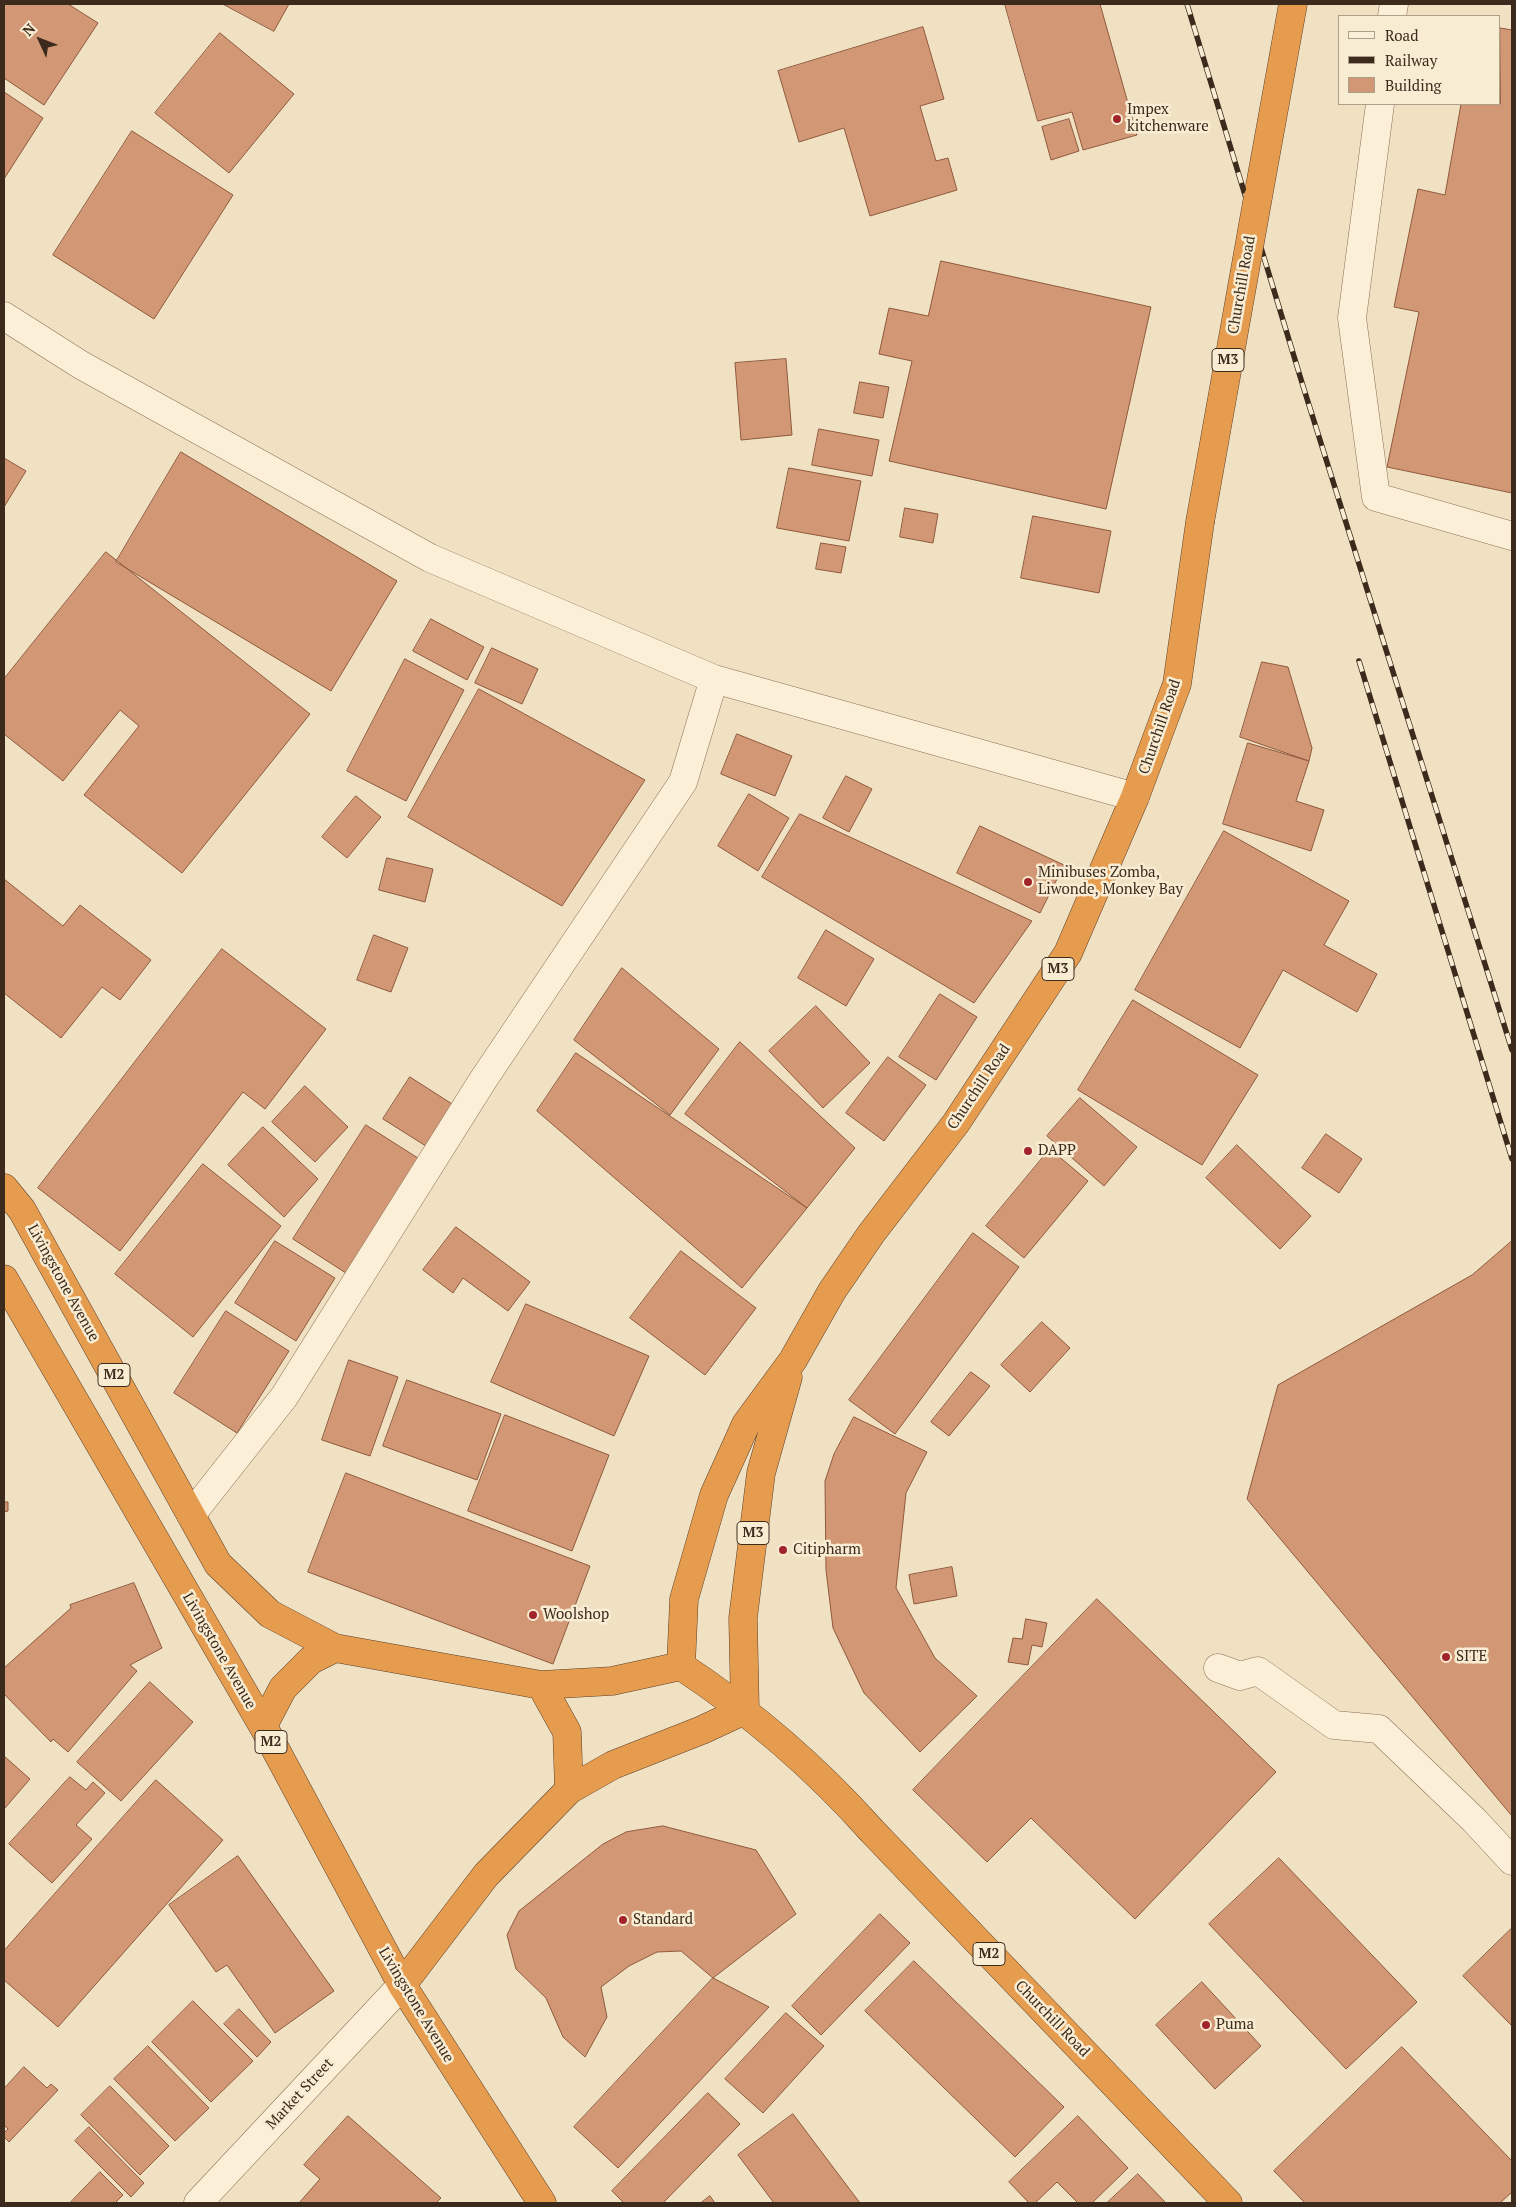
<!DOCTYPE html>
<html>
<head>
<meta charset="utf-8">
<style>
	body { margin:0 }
	#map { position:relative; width:1516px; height:2207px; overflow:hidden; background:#f1e1c3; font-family:"PT Serif",serif }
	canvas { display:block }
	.frame { position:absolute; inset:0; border:5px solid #3c2b1d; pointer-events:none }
	.legend { position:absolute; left:1338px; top:15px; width:162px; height:90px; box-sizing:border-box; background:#f8ecd3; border:1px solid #ad9f8a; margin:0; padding:6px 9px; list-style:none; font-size:15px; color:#3c2b1d }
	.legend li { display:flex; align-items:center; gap:10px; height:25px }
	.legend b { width:25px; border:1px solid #ad9f8a }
	.north { position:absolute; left:15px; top:15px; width:50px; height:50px; -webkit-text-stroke:4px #f8ecd3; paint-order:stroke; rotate:313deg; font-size:14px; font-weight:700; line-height:20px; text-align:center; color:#3c2b1d }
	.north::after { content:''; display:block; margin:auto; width:18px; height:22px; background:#3c2b1d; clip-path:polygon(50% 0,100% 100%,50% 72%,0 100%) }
</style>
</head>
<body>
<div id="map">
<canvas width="1516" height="2207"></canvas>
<div class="frame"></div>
<ul class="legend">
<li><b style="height:6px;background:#fbefd7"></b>Road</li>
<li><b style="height:6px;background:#3c2b1d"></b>Railway</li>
<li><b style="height:14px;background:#d29876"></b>Building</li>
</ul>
<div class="north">N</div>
</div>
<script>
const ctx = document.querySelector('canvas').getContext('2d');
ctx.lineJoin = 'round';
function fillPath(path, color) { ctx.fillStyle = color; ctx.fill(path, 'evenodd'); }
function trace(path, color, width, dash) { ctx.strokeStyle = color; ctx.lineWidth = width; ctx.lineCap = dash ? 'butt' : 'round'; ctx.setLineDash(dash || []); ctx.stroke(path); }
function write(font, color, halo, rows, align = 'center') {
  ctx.font = font + ' "PT Serif",serif'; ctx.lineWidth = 5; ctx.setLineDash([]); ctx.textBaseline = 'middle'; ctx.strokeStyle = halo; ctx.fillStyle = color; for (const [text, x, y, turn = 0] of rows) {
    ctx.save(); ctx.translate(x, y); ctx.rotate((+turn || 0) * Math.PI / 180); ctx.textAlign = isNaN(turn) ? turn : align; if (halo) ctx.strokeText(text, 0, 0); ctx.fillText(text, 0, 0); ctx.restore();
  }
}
const building = new Path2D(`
	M4 4H68L98 23 44 105 4 78Z
	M223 4H289L274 31Z
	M1005 4H1100L1137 135 1083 150 1072 112 1038 121Z
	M923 27 944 99 920 106 936 161 948 158 957 190 870 216 844 128 799 142 778 71Z
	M1500 28 1512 30V493L1387 467 1419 312 1394 307 1418 189 1445 195 1461 104H1500Z
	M220 33 294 94 229 173 155 113Z
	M4 92 43 118 4 179Z
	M1069 119 1079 151 1051 160 1042 127Z
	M132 131 233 195 154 319 53 255Z
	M941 261 1151 307 1106 509 889 461 912 361 879 354 889 308 928 316Z
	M786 359 792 435 741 440 735 363Z
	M860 382 889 387 883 418 854 413Z
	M819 429 879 440 872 476 812 465Z
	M181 452 397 581 331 691 116 562Z
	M4 458 26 471 4 507Z
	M789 468 861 481 849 541 777 528Z
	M905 508 938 514 933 543 900 537Z
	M1033 516 1111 531 1099 593 1021 578Z
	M821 543 846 547 841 573 816 569Z
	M106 552 310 714 182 873 84 795 139 726 120 710 63 781 4 734V679Z
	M431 619 484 647 467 680 413 651Z
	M492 648 538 669 522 704 475 683Z
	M405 659 464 690 406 801 347 771Z
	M1262 662 1288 667 1312 748 1309 761 1240 737Z
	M479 689 645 780 562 906 408 817Z
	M737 734 792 756 775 796 721 774Z
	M1248 743 1309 761 1296 801 1324 810 1311 851 1223 824Z
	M846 776 872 789 849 832 823 818Z
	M749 794 789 818 758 871 718 846Z
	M356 796 381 817 347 858 322 837Z
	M800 814 1032 921 974 1003 762 877Z
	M980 826 1064 865 1040 913 957 873Z
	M1224 831 1349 901 1324 945 1377 974 1357 1012 1283 970 1240 1048 1135 990Z
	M387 858 433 869 425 902 379 890Z
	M4 879 63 926 80 905 151 960 120 1000 102 987 61 1038 4 993Z
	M826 930 874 959 846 1006 798 978Z
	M374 935 408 948 391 992 357 980Z
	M222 949 326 1029 265 1109 243 1092 120 1251 38 1188Z
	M622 968 719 1049 670 1115 574 1040Z
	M940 994 977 1017 936 1080 899 1057Z
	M1133 1000 1258 1075 1202 1165 1078 1090Z
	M816 1006 870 1063 823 1108 769 1051Z
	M740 1042 855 1148 807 1208 685 1114Z
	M576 1053 807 1208 742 1288 537 1111Z
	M888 1057 926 1085 884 1141 846 1113Z
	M410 1077 463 1111 437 1153 383 1119Z
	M305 1086 348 1127 315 1162 272 1122Z
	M1080 1098 1137 1147 1104 1186 1047 1136Z
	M366 1125 421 1160 349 1275 293 1239Z
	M263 1127 318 1179 284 1217 228 1165Z
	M1326 1134 1362 1159 1339 1193 1302 1168Z
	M1237 1145 1311 1216 1280 1249 1206 1178Z
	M1050 1149 1088 1181 1024 1258 986 1226Z
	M203 1164 281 1226 193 1337 115 1274Z
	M456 1227 530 1282 508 1311 463 1278 453 1293 423 1270Z
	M973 1233 1019 1267 895 1434 849 1400Z
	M275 1241 335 1278 296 1341 235 1303Z
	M1512 1241V1816L1247 1499 1278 1385 1472 1275Z
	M681 1251 756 1308 705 1375 630 1318Z
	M526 1304 649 1356 614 1436 491 1382Z
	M226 1311 289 1351 237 1433 174 1393Z
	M1042 1322 1070 1348 1030 1392 1001 1365Z
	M349 1360 398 1377 370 1456 322 1440Z
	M971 1372 990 1386 949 1436 931 1422Z
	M407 1380 501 1414 477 1480 383 1446Z
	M505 1415 609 1455 572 1551 468 1511Z
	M854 1417 927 1452 906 1493 896 1588 935 1658 977 1696 920 1752 864 1693 833 1628 826 1570 825 1481 834 1454Z
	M346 1473 590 1566 553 1664 308 1572Z
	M4 1502H8V1511L4 1512Z
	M952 1567 957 1596 914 1604 909 1575Z
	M134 1583 162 1648 130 1665 137 1671 68 1752 53 1739 51 1742 4 1694V1668L71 1608 70 1605Z
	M1097 1599 1276 1772 1135 1919 1031 1818 987 1862 913 1790Z
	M1026 1619 1047 1623 1042 1647 1032 1645 1028 1665 1008 1662 1013 1638 1022 1639Z
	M150 1682 193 1722 121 1801 77 1762Z
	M4 1756 30 1779 5 1808 4 1807Z
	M70 1777 86 1790 93 1782 105 1793 76 1825 92 1839 52 1883 9 1844Z
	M156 1780 223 1840 58 2027 4 1980V1951Z
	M663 1826 756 1850 796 1914 713 1978 681 1951 657 1952 629 1966 601 1987 607 2017 585 2057 563 2037 546 1998 516 1969 507 1935 519 1911 603 1844 626 1832Z
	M238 1856 334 1991 275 2033 227 1965 216 1972 169 1905Z
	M1279 1858 1417 2002 1346 2069 1209 1924Z
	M880 1914 910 1943 821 2035 792 2006Z
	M1512 1928V2026L1463 1976Z
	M914 1961 1064 2107 1015 2157 865 2011Z
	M713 1978 769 2007 618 2168 574 2127Z
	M1202 1982 1261 2046 1215 2089 1156 2025Z
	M193 2001 253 2061 211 2102 152 2042Z
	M239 2009 271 2042 257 2057 224 2024Z
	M786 2013 824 2046 763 2113 725 2079Z
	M148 2046 209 2108 175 2141 114 2079Z
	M1402 2047 1512 2161V2192L1500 2203H1305L1274 2171Z
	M24 2067 47 2088 51 2084 58 2090 9 2142 4 2137V2133L8 2129 4 2125V2089Z
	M110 2086 169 2146 140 2175 81 2115Z
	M708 2093 740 2124 663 2203H624L612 2191Z
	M793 2114 860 2203H774L738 2155Z
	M348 2116 441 2198 436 2203H299L320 2179 304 2165Z
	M1078 2116 1128 2168 1092 2203H1078L1057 2182 1035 2203H1029L1009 2182Z
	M89 2127 144 2183 131 2197 75 2141Z
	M100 2172 123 2195 115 2203H70Z
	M1138 2174 1166 2203H1107Z
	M710 2196 715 2203H701Z`);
fillPath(building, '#d29876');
trace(building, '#8e593c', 1);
const minor = new Path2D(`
	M1392 16 1394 4
	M1380 104 1352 318 1376 497 1512 536
	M4 316 81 365 430 558 714 679 1135 797
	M191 1515 284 1397 483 1080 683 782 714 679
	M1218 1668 1240 1676 1258 1671 1334 1725 1379 1729 1474 1820 1512 1861
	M198 2203 402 1985`);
const highway = new Path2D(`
	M1258 197 1293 4
	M4 1188 22 1210 218 1564 270 1614 335 1648 541 1685 612 1681 681 1666C752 1713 815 1767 872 1831L1228 2203
	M4 1279 263 1726 402 1985 542 2203
	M681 1666 684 1599 714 1495 746 1424 793 1360 832 1291 871 1234 956 1123 1068 953 1135 797 1177 684 1200 522
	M541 1685 567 1732 569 1790
	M745 1710 743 1618 761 1473 788 1377
	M263 1726 283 1688 311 1660 335 1648
	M402 1985 486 1875 569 1790 613 1765 702 1730 745 1710`);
trace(minor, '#8d7258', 29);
trace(highway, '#5a402d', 29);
trace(minor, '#fbefd7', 28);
trace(highway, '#e69c4e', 28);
const rail = new Path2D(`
	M1187 4 1303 386 1512 1050
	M1359 661 1512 1159`);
trace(rail, '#3c2b1d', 5.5);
trace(rail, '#f8ecd3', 4, [11]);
const highwayBridge = new Path2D(`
	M1200 522 1258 197`);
trace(highwayBridge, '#5a402d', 29, []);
trace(highwayBridge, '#e69c4e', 28);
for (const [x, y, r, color] of [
	[1117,119,5,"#a0242a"],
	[1028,882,5,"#a0242a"],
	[1028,1151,5,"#a0242a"],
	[783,1550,5,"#a0242a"],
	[533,1615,5,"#a0242a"],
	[1446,1657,5,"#a0242a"],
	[623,1920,5,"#a0242a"],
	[1206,2025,5,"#a0242a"]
]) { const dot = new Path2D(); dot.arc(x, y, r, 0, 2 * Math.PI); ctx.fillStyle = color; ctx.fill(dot); trace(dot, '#f8ecd3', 2); }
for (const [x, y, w] of [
	[1228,360,32],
	[1058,969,32],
	[114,1375,32],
	[753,1533,32],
	[271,1742,32],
	[989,1954,32]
]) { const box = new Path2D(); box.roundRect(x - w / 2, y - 11.5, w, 23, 4); ctx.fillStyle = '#f8ecd3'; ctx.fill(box); trace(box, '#3c2b1d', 1); }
write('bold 14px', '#3c2b1d', null, [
	["M3",1228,360],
	["M3",1058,969],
	["M2",114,1375],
	["M3",753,1533],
	["M2",271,1742],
	["M2",989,1954]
]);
write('15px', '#3c2b1d', '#f8ecd3', [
	["Impex",1127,110],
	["kitchenware",1127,127],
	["Minibuses Zomba,",1038,873],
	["Liwonde, Monkey Bay",1038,890],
	["DAPP",1038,1151],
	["Citipharm",793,1550],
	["Woolshop",543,1615],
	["SITE",1456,1657],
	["Standard",633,1920],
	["Puma",1216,2025]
], 'left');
write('15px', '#3c2b1d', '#f8ecd3', [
	["Churchill Road",1242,285,-80],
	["Churchill Road",1160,727,-71],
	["Churchill Road",979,1087,-56],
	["Livingstone Avenue",63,1283,61],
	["Livingstone Avenue",219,1651,60],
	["Livingstone Avenue",416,2005,59],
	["Churchill Road",1052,2019,46],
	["Market Street",300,2094,-47]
]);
</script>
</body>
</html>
